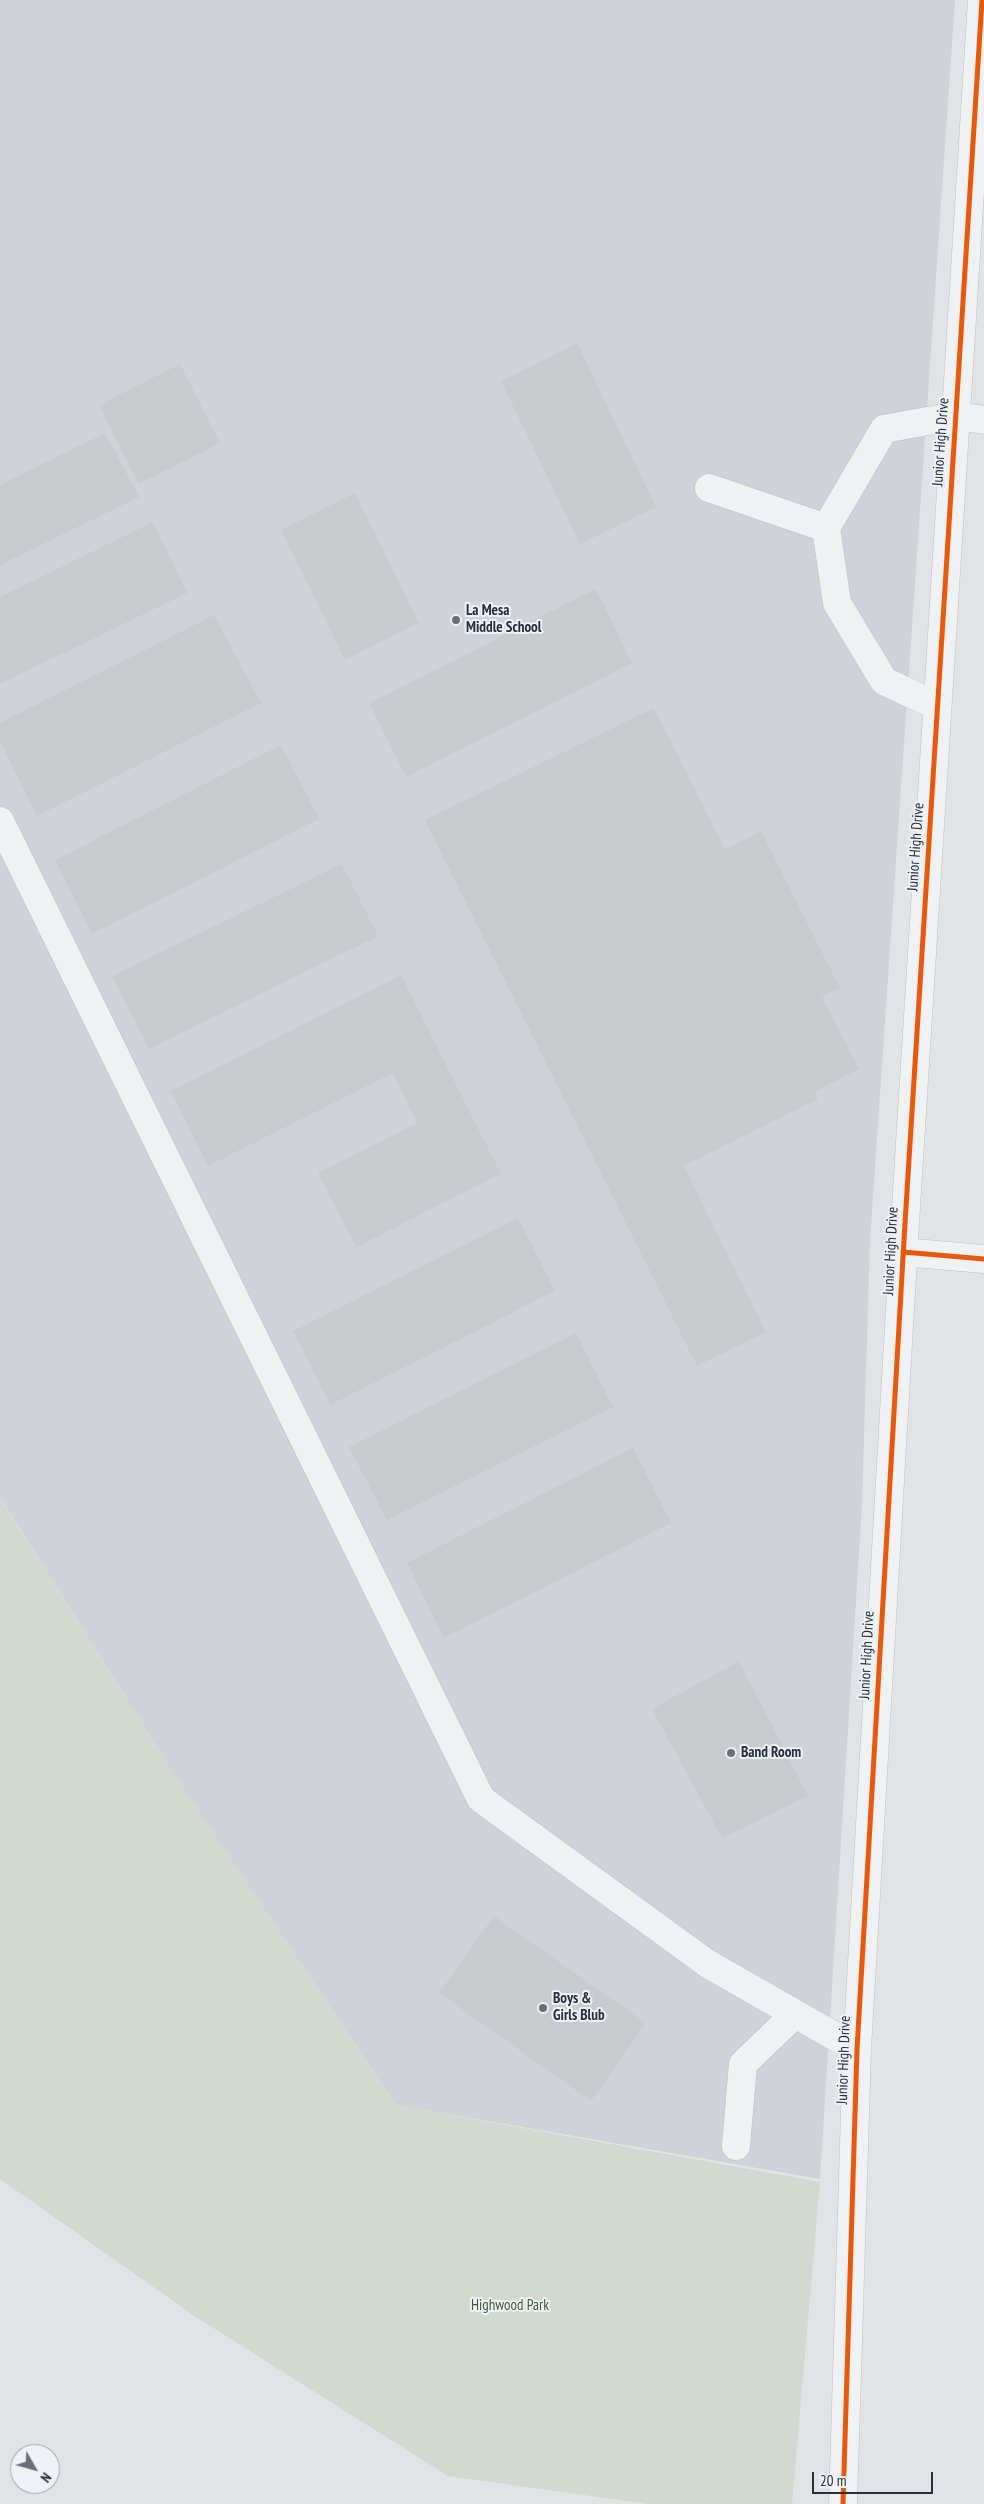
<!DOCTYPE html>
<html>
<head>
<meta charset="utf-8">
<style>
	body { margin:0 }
	#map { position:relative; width:984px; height:2504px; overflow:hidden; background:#e1e3e6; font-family:"PT Sans Narrow",sans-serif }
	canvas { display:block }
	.north { position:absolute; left:10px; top:2444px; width:50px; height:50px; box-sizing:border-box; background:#eef1f5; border:1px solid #9fa4ac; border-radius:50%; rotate:128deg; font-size:14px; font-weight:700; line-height:20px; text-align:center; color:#28303e }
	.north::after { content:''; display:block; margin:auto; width:18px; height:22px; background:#696f79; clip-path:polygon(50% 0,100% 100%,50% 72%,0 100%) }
	.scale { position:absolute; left:812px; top:2472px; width:121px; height:22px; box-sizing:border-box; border:2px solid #28303e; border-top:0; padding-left:6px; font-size:15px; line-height:18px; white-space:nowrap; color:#28303e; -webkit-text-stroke:4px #eef1f5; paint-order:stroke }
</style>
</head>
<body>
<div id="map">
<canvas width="984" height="2504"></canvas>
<div class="north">N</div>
<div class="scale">20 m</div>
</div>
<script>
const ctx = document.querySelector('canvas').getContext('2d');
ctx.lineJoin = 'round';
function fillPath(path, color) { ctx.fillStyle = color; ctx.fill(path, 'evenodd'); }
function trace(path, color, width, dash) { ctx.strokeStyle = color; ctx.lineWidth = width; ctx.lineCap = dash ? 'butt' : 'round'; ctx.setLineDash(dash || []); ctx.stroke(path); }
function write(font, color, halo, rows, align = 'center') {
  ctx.font = font + ' "PT Sans Narrow",sans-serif'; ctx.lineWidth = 4; ctx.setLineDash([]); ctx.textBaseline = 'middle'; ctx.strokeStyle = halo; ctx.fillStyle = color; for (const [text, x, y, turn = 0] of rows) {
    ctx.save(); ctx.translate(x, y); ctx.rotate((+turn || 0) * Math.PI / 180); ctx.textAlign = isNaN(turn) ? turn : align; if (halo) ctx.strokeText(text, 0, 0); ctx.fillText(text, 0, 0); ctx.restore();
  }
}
fillPath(new Path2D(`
	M0 0H955L870 1240 862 1505 820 2179 396 2105 179 1782 0 1497Z`), '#cfd2d9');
fillPath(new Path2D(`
	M0 1498 179 1782 396 2105 820 2182 792 2504H648L448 2476 196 2317 0 2179Z`), '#d1d9d1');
fillPath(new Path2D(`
	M577 343 656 507 580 544 501 381Z
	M180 364 220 443 138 484 99 405Z
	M105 433 139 497 0 565V485Z
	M355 493 419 623 345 660 281 530Z
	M153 522 187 593 0 684V597Z
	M596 589 632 663 406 777 369 703Z
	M214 615 261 703 37 816 0 741V723Z
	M654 708 725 849 761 831 840 988 822 997 859 1069 814 1092 818 1099 684 1166 766 1332 697 1366 425 820Z
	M281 745 319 819 92 934 55 860Z
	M342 864 378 936 149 1049 112 976Z
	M401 975 501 1174 356 1247 318 1173 417 1123 393 1073 208 1166 171 1091Z
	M518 1218 555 1291 330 1405 293 1331Z
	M576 1333 613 1407 387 1520 349 1447Z
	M633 1448 671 1523 444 1638 407 1563Z
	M739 1661 808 1796 722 1838 652 1709Z
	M494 1916 646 2023 591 2101 439 1993Z`), '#c9cbce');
const minor = new Path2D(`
	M709 488 826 528 884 429 955 416 984 420
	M826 528 837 603 884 681 937 706
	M0 821 481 1799 708 1964 857 2049
	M903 1252 984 1259
	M736 2146 743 2064 795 2014
	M843 2504 857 2049 905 1223 982 0`);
trace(minor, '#bfc1c4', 29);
trace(minor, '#f0f1f3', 28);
trace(new Path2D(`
	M903 1252 984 1259
	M843 2504 857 2049 905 1223 982 0`), '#e8590c', 5);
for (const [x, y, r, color] of [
	[456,620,5,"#696f79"],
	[731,1753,5,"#696f79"],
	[543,2008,5,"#696f79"]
]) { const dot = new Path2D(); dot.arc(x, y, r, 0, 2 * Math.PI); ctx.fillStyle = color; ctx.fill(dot); trace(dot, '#eef1f5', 2); }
write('15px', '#28303e', '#eef1f5', [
	["Junior High Drive",941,442,-86],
	["Junior High Drive",916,847,-86],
	["Junior High Drive",891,1251,-87],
	["Junior High Drive",867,1655,-87],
	["Junior High Drive",844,2060,-88]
]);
write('bold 15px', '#28303e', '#eef1f5', [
	["La Mesa",466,611],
	["Middle School",466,628],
	["Band Room",741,1753],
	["Boys &",553,1999],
	["Girls Blub",553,2016]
], 'left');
write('15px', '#3c5a36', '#eef1f5', [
	["Highwood Park",510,2306]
]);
</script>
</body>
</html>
